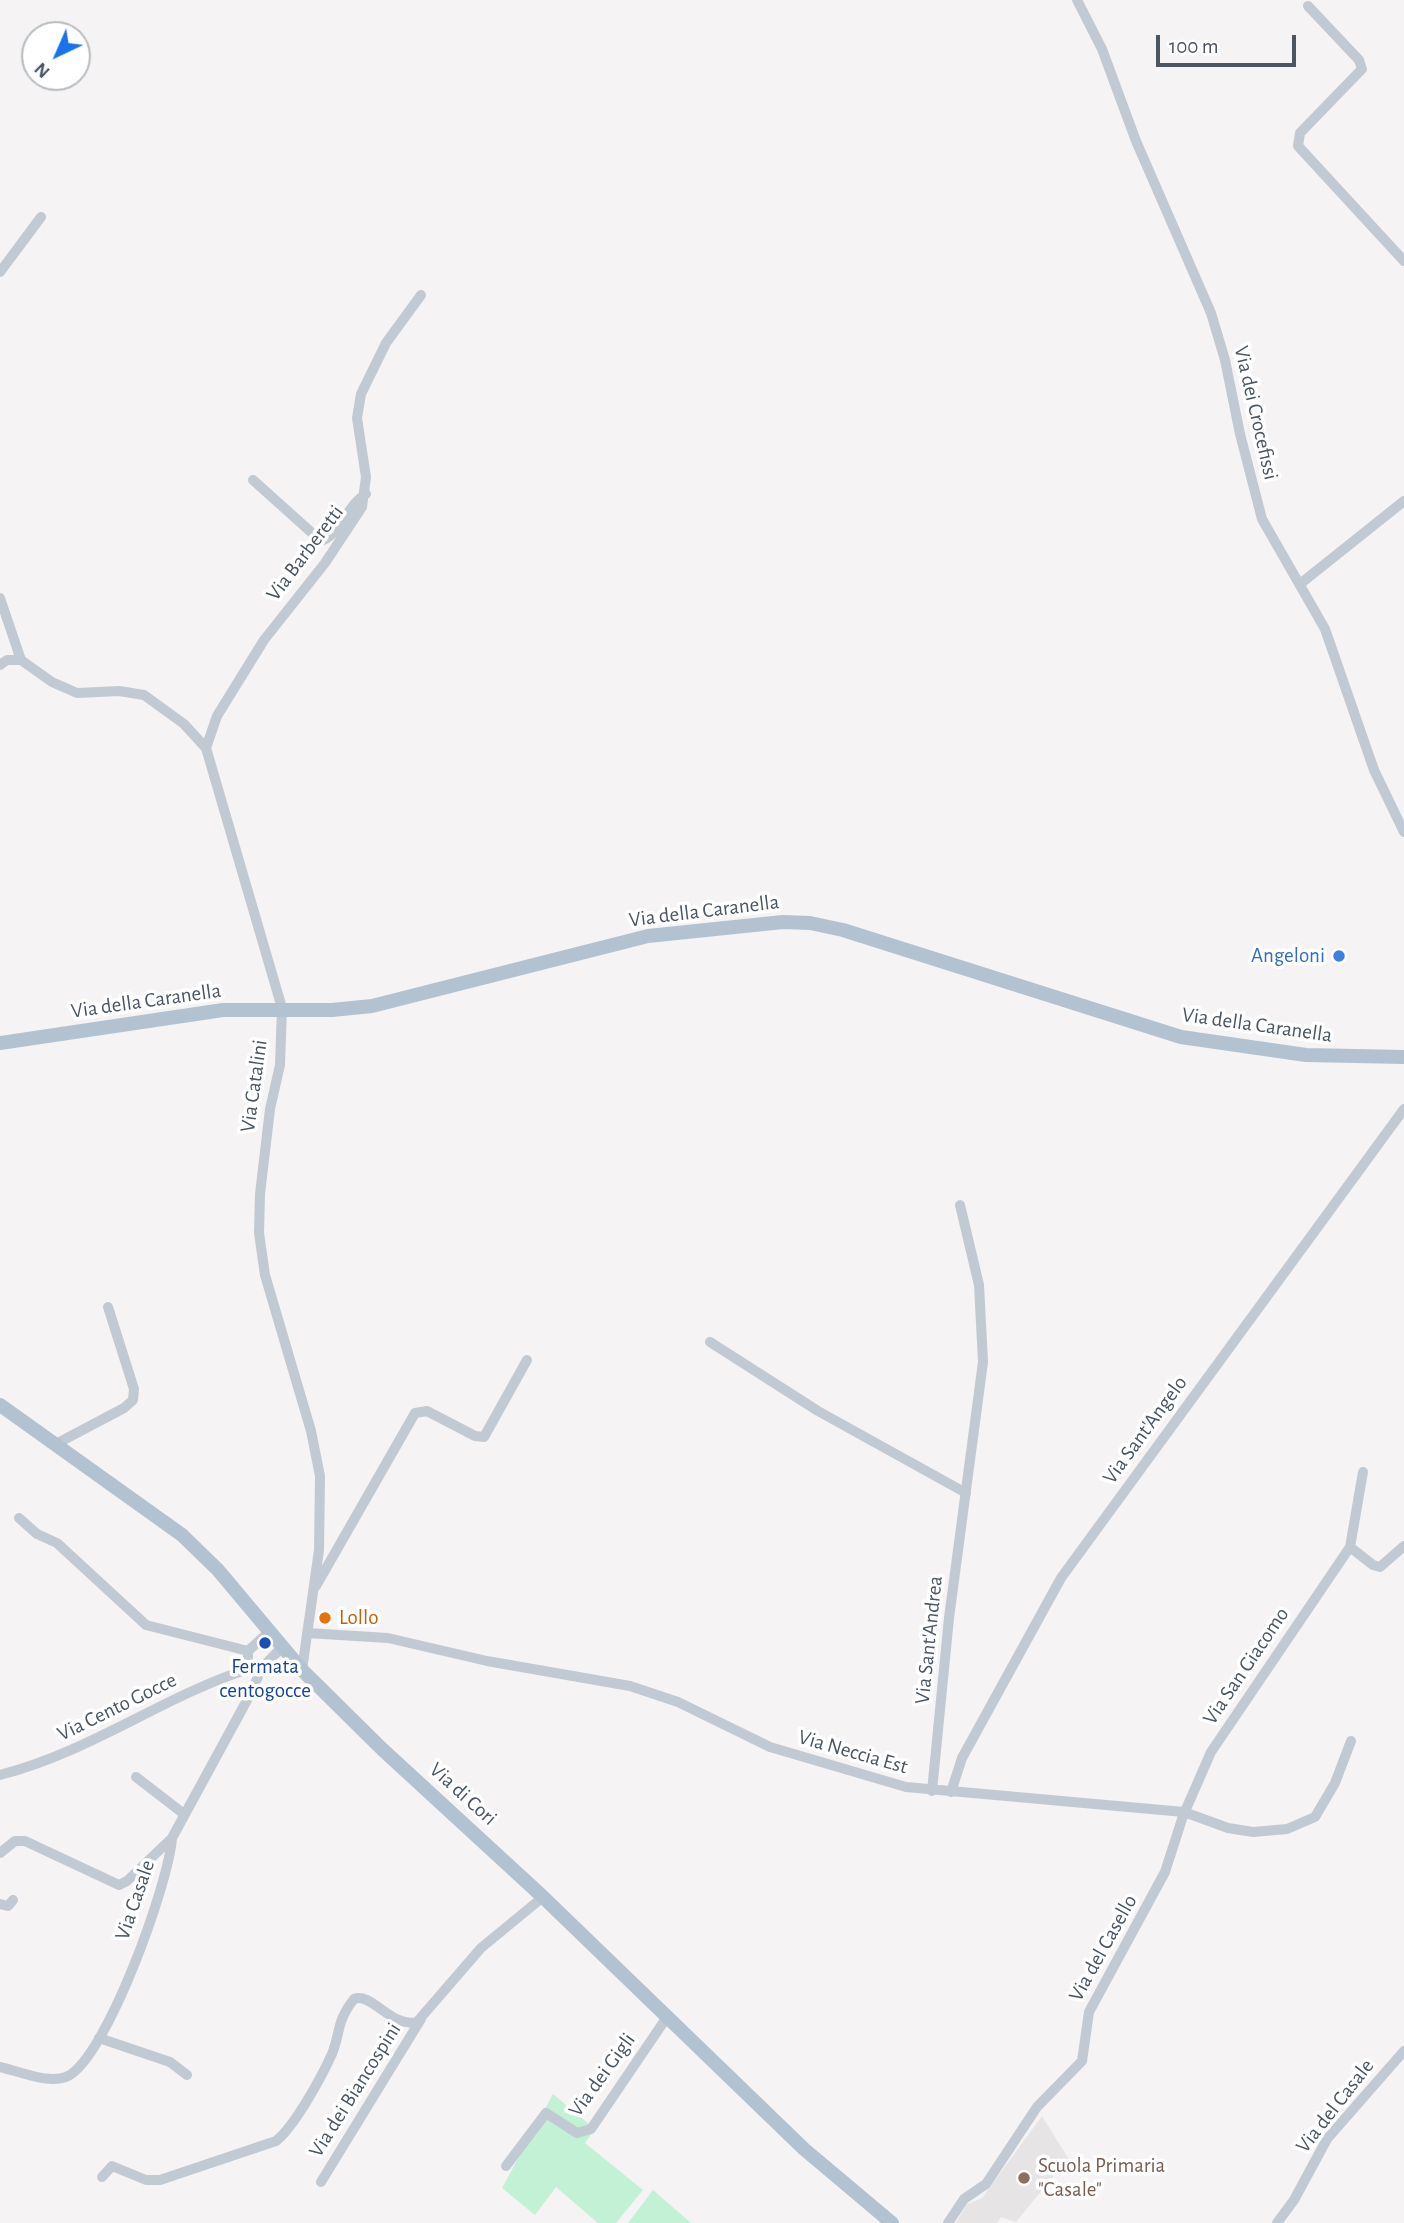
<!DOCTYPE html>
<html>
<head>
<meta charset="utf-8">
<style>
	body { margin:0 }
	#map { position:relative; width:1404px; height:2223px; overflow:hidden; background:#f5f3f3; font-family:"Alegreya Sans",sans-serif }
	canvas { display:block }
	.north { position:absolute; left:21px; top:21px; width:70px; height:70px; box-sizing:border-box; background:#fff; border:2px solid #b7bbc0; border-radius:50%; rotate:224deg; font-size:19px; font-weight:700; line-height:28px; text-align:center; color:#4a5661 }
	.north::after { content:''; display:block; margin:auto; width:24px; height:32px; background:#1a73e8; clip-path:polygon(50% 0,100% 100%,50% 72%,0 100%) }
	.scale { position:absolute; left:1156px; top:35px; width:140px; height:32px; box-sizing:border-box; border:4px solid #4a5661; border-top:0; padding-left:9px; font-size:21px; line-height:24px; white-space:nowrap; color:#4a5661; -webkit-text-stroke:5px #fff; paint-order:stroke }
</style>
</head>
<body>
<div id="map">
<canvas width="1404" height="2223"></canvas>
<div class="north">N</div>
<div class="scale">100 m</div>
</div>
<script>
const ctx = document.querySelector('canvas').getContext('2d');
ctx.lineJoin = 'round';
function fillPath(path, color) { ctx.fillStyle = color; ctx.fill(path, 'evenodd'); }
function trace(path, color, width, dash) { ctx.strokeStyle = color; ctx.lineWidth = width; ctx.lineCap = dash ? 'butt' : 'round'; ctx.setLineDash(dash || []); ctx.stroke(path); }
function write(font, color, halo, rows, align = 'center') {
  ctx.font = font + ' "Alegreya Sans",sans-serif'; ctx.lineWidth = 7; ctx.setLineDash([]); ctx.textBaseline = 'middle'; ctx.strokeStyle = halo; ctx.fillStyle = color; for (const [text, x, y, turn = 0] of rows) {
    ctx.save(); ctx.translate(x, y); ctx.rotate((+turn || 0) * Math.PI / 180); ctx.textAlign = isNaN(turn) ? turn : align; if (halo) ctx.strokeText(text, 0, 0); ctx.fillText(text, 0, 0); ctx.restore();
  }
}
fillPath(new Path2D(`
	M1042 2116 1068 2158 1016 2222 1001 2217 997 2223H956L967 2204 982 2198Z`), '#e6e4e5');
fillPath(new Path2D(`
	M553 2094 595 2129 585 2143 643 2190 616 2223H598L556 2187 535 2215 502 2188Z
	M653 2190 691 2223H628Z`), '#c3f1d5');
trace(new Path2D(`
	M1077 0 1102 49 1136 141 1211 313 1225 360 1240 434 1262 519 1325 629 1374 770 1404 832
	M1308 6 1359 60 1362 69 1300 133 1298 146 1404 261
	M0 272 41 217
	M253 480 321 541C340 535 347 505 366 494
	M1300 584 1404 501
	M0 598 21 660 52 682 77 693 119 691 144 695 184 724 206 748 282 1008 280 1065 270 1109 260 1194 259 1233 265 1275 311 1431 320 1476 319 1550 302 1670
	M0 665 7 660H21
	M206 748 217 716 264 640 325 563 362 507 366 477 357 418 361 394 386 343 421 295
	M710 1342 818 1411 966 1493
	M54 1445 124 1408 133 1400 134 1389 108 1307
	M19 1518 37 1534 57 1543 146 1625 248 1651
	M1350 1547 1373 1565 1380 1567 1404 1546
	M316 1586 415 1413 427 1411 475 1436 484 1437 527 1360
	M270 1631 248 1651V1669H261L282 1647
	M307 1633 388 1638 487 1661 630 1686 678 1702 770 1747 906 1787 1184 1812 1228 1828 1253 1832 1287 1829 1315 1817 1335 1783 1351 1741
	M0 1775C90 1752 162 1697 248 1669
	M136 1777 184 1814
	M932 1791 949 1618 983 1362 979 1285 960 1205
	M951 1792 962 1758 1061 1578 1404 1109
	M0 1853 15 1841H25L119 1885 127 1881 172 1838
	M0 1904 8 1906 13 1900
	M99 2038 170 2062 187 2075
	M0 2067C18 2071 50 2085 68 2076 107 2056 169 1883 172 1838L252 1691 261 1669
	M506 2166 546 2113 577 2133 591 2129 667 2017
	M102 2177 112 2166 146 2180H160L276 2141C295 2126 322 2076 332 2054 341 2031 336 2022 354 1999 372 1992 391 2028 417 2022L481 1948 543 1897
	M321 2182 421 2019
	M948 2223 964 2199 986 2184 1037 2107 1082 2061 1089 2012 1165 1872 1183 1816 1211 1752 1350 1547 1363 1472
	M1277 2223 1294 2200 1327 2139 1404 2051`), '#c1cad2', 10);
trace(new Path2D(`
	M0 1043 223 1010H332L372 1006 648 936 783 922 810 923 843 930 1181 1037 1306 1055 1404 1057
	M0 1405 182 1535 218 1570 302 1670 382 1749 543 1897 804 2149 892 2223`), '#b3c2d1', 14);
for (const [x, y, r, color] of [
	[1339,956,7,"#3f7fe0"],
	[325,1618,7,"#e8710a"],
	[265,1643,7,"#1a4fb4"],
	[1024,2178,7,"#8d6e63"]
]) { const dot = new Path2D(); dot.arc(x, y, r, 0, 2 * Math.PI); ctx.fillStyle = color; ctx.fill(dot); trace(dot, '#fff', 2.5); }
write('21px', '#4a5661', '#fff', [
	["Via dei Crocefissi",1256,413,77],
	["Via Barberetti",305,553,-53],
	["Via della Caranella",704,911,-7],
	["Via della Caranella",146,1001,-8],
	["Via della Caranella",1257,1025,8],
	["Via Catalini",254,1086,-82],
	["Via Sant'Angelo",1145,1430,-54],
	["Via Sant'Andrea",929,1640,-84],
	["Via San Giacomo",1246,1666,-56],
	["Via Cento Gocce",117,1707,-26],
	["Via Neccia Est",853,1752,16],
	["Via di Cori",463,1794,42],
	["Via Casale",135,1900,-71],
	["Via del Casello",1103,1948,-61],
	["Via dei Gigli",602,2075,-54],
	["Via dei Biancospini",355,2090,-58],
	["Via del Casale",1335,2106,-52]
]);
write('21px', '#366cbe', '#fff', [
	["Angeloni",1325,956]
], 'right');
write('21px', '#c56008', '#fff', [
	["Lollo",339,1618]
], 'left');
write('21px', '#164399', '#fff', [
	["Fermata",265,1667],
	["centogocce",265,1691]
]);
write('21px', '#785e54', '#fff', [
	["Scuola Primaria",1038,2166],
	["\"Casale\"",1038,2190]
], 'left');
</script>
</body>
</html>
